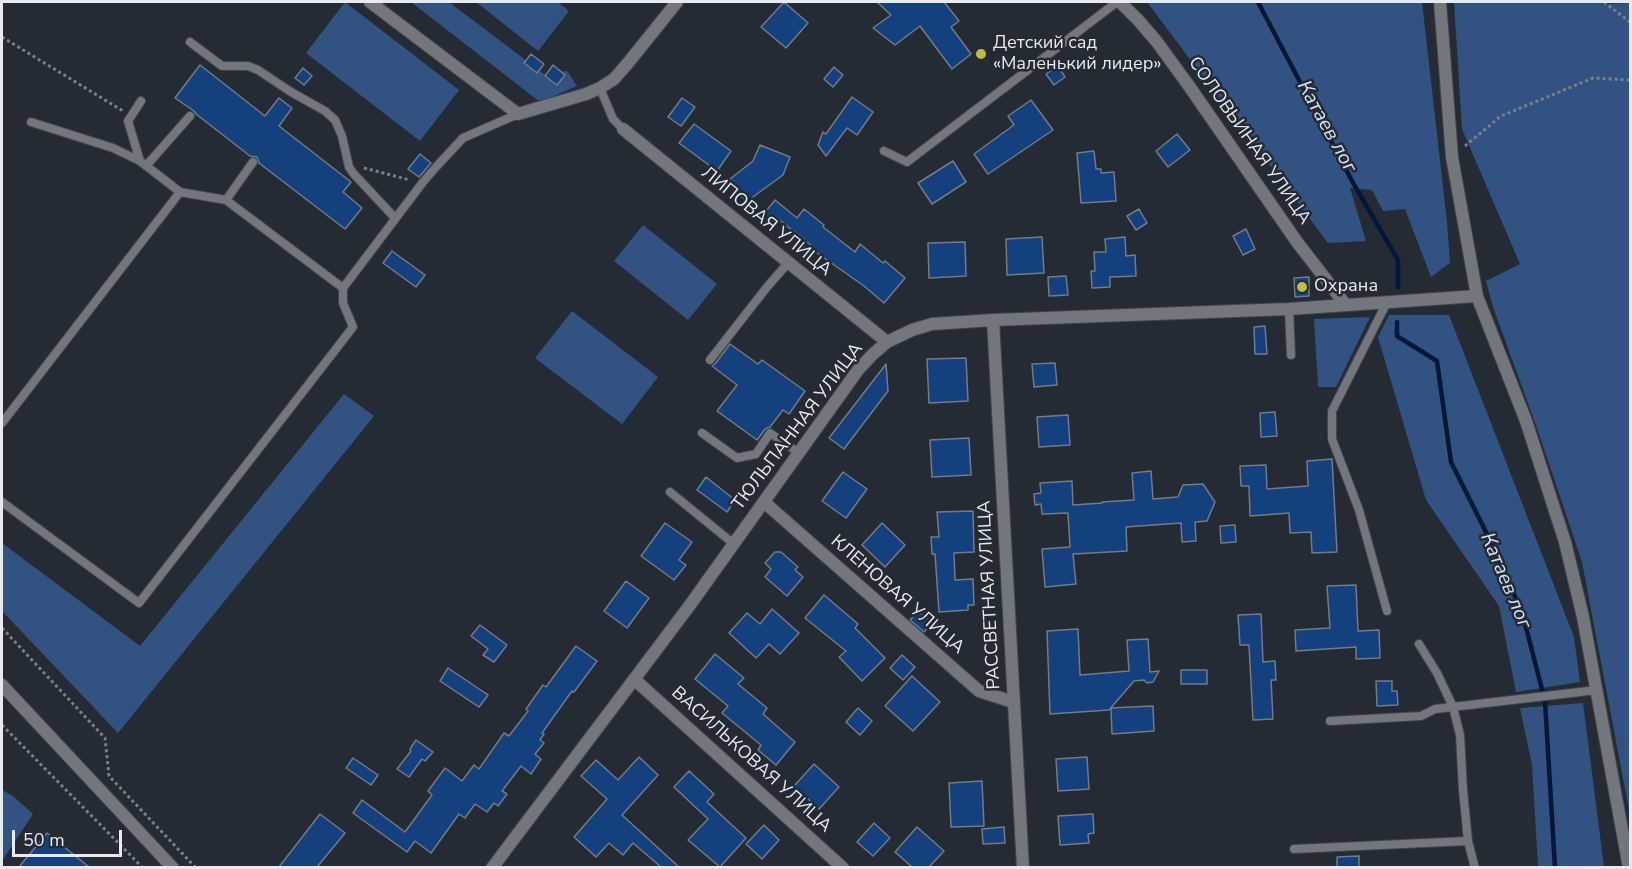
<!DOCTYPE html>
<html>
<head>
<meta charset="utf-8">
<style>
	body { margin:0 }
	#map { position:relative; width:1632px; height:869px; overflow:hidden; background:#252b35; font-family:"Nunito Sans",sans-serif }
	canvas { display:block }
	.frame { position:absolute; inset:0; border:3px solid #e6ebf2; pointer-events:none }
	.scale { position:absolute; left:12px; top:830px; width:110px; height:27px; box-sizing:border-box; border:3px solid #e6ebf2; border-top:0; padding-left:8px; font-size:18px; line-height:21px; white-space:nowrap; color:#e6ebf2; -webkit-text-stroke:4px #252b35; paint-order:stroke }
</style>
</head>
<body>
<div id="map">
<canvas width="1632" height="869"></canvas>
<div class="frame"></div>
<div class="scale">50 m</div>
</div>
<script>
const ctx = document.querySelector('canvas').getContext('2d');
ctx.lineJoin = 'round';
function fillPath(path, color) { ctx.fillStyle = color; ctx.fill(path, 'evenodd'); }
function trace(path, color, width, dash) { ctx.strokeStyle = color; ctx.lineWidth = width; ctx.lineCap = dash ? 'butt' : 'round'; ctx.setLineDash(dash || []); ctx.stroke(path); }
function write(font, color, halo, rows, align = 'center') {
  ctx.font = font + ' "Nunito Sans",sans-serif'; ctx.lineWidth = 5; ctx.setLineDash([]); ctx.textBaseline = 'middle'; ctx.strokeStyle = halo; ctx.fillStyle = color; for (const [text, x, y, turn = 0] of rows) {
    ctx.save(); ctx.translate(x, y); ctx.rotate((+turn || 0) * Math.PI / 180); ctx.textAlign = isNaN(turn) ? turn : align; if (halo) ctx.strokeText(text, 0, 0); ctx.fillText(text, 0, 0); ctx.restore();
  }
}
fillPath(new Path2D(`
	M345 2 459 90 420 141 306 53Z
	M411 2H449L544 74 567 71 577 86 540 102Z
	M476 2H558L569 11 538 51Z
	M1147 2H1422L1447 222 1450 263 1431 277 1405 209 1383 211 1372 190 1350 188 1366 241 1328 243Z
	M1454 2H1600L1602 4 1630 3V815L1582 562 1537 428 1493 307 1486 281 1520 264 1462 129Z
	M643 225 717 284 688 320 614 261Z
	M572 311 658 377 622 424 535 358Z
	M1389 315H1449L1574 637 1580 682 1516 692 1499 606 1426 500 1378 337Z
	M1370 317 1336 387H1318L1314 319Z
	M344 394 374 416 118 733 2 611V543L140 646Z
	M1583 703 1604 867H1538L1532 765 1520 708Z
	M2 790 13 796 33 814 2 861Z`), '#325282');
trace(new Path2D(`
	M1258 2 1352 181 1398 260V287
	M1397 322V336L1437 361 1451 462 1485 530 1522 612 1545 701 1555 868`), '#031839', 4.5);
const building = new Path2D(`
	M784 2 808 23 786 48 761 27Z
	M877 2H944L959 21 951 27 971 54 952 69 920 26 895 45 873 28 891 15Z
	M531 54 544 64 537 73 524 63Z
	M200 65 265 116 279 98 292 108 279 126 351 182 343 192 362 208 345 229 259 163 257 157 250 156 196 114 194 111 175 98Z
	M553 65 565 75 557 85 545 76Z
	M1058 66 1065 77 1054 85 1046 74Z
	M834 67 843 75 833 87 824 79Z
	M303 68 312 76 304 85 295 78Z
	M852 97 873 112 857 135 847 128 826 156 818 145 823 132 826 134Z
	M682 98 695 107 681 126 668 117Z
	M1031 100 1053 130 988 174 974 154 1014 125 1008 116Z
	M694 124 731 151 717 171 679 143Z
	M1177 134 1190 150 1168 167 1156 151Z
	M760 145 790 157 783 175 746 202 730 179 753 161Z
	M1094 151 1096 169H1101V173L1114 172 1116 201 1081 203 1077 153Z
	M420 154 431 163 419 177 408 169Z
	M953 161 966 182 932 204 918 183Z
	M775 200 797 218 804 209 824 225 823 227 855 252 860 244 883 263 885 261 905 278 884 303 864 286 810 248 812 246 777 218 772 224 762 216Z
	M1139 209 1147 223 1136 230 1127 216Z
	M1246 229 1255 249 1243 255 1233 236Z
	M1042 237 1044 273 1007 275 1006 239Z
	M1125 237 1126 256 1135 255 1136 276 1110 277V287L1092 288 1091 271H1095L1094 252H1106L1105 239Z
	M965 242 966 276 929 278 928 243Z
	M392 251 425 275 416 287 383 263Z
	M1066 276 1068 295 1049 296 1048 277Z
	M1309 277V296L1295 297 1294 278Z
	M1265 326 1267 354H1255L1254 327Z
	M730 344 758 364 762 360 805 391 789 414 783 410 770 427 765 429 757 440 717 411 737 385 712 366 715 364Z
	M966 358 968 401 929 403 927 359Z
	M1055 363 1057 385 1034 387 1032 364Z
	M886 364 888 391 844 449 829 438Z
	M1275 412 1277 436 1261 437 1260 413Z
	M1068 415 1070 445 1039 447 1037 417Z
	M969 438 971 475 932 477 930 440Z
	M1332 459 1337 552 1312 553 1311 532 1290 533 1289 513 1250 516 1249 486H1241L1240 466 1266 465 1267 489 1308 486 1307 461Z
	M1151 471 1153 499 1178 497 1183 485 1203 484 1215 502 1207 521 1195 522 1196 541 1182 542 1181 523 1126 527 1127 551 1073 554 1076 584 1045 587 1042 549 1070 547 1068 513 1042 514 1041 504 1035 505 1034 494 1041 493 1040 483 1072 481 1073 505 1102 503V502L1134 500 1132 473Z
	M843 472 867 489 846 518 822 501Z
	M706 477 735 500 727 512 697 490Z
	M973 511 974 552 954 553 955 580 973 579 974 605H968V610L939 612 935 554H932L931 537H939L937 512Z
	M665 523 692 542 679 560 686 565 674 580 641 556Z
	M882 523 905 545 885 567 862 545Z
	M1235 525 1236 542 1221 543 1220 526Z
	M775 552H781L798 567 795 570 803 577 787 596 765 577 771 569 765 563Z
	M626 581 649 598 627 628 604 611Z
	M1356 585 1358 631 1379 630 1380 658 1356 659V647L1296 651 1295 630 1330 628 1327 586Z
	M824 595 858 624 855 628 885 658 862 681 839 657 846 651 805 618Z
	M772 609 799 633 780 654 769 644 756 658 729 633 747 613 760 624Z
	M918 611 932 623 924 632 910 620Z
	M1261 614 1263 662 1275 661 1276 680H1271L1273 719 1253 720 1249 645H1240L1238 615Z
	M480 625 507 645 494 662 483 655 488 649 471 636Z
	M1078 629 1080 675 1129 671 1127 640 1148 639 1150 672 1159 671 1153 682 1147 683 1144 680 1134 681 1109 710 1050 714 1047 631Z
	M576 646 597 661 574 692 572 691 542 733 544 734 540 740 544 743 535 754 541 759 531 774 521 766 502 791 507 794 498 806 494 803 487 812 475 804 465 818 459 814 431 853 415 841 407 852 353 813 362 800 405 832 432 795 428 791 445 768 462 781 474 765 479 769 504 733 509 736 528 711 526 709 543 685 546 687Z
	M715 654 744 678 738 684 767 708 763 714 795 742 776 765 758 750 761 745 722 713 728 706 695 679Z
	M902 655 915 667 903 680 890 668Z
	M448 668 488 695 479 707 440 681Z
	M1181 670H1207V684H1181Z
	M912 676 940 702 913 731 885 706Z
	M1376 681H1392V691H1397L1398 705 1377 706Z
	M1153 706 1154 731 1112 734 1111 708Z
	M858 708 872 721 860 735 846 722Z
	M416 740 433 752 425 761 422 759 409 777 397 769 411 751 410 749Z
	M639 757 658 775 622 815 679 867H661L633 843 623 855 609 843 596 857 574 837 607 799 581 776 596 760 618 780Z
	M1087 757 1089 789 1058 791 1056 759Z
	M353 758 378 775 371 785 346 768Z
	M814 764 839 787 819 809 794 786Z
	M689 771 714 794 707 802 746 838 720 867 688 840 708 819 674 787Z
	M982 781 984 826 951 827 949 783Z
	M320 814 345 833 317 867H279Z
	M1093 814 1094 833 1088 834 1089 843 1060 845 1058 816Z
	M874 823 890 838 873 856 857 842Z
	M764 825 779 840 762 859 746 844Z
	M917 827 944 851 929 867H912L895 852Z
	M1004 827 1005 843 983 844 982 829Z
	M47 833 89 867H19Z
	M1359 856V867H1337V857Z`);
fillPath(building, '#14407e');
trace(building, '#737b87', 1.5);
const service = new Path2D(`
	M190 42 222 66H248L258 70 291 92 325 111 335 120 342 136 349 167 353 173 395 218
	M600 88 613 119 623 129
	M31 122 113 148 140 161 180 192 226 200 343 288 423 182 436 167 463 138 518 114
	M884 151 907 162 1117 2
	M140 161 128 121 141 101
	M146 166 190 116
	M226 200 253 162
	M1387 302 1332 411V439L1359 510 1387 611
	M1289 309 1291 355
	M710 360 767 287 788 263
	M2 423 180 192
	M702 433 737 458 756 454 770 433 799 453
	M670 492 734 544
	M2 502 139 603 353 327 343 303V288
	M1419 644 1437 673 1453 707 1460 735 1463 790 1468 841 1475 868
	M1330 721 1421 716 1435 709 1597 690
	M1294 849 1468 841`);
const minor = new Path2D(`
	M370 2 518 114 586 94 600 88 614 79 628 63 677 2
	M1120 2 1139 21 1157 42 1189 86 1297 242 1345 304
	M623 129 887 342
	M993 320 1023 868
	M764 502 979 691 1013 702
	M634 679 843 868
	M492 868 690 605 858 370 872 355 887 342 912 330 932 324 993 320 1289 309 1477 296`);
const tertiary = new Path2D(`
	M1440 2 1452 157 1477 296 1526 421 1565 542 1583 617 1629 868
	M2 685 173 868`);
trace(service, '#40464f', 10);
trace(minor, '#40464f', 14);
trace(tertiary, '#40464f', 14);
trace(new Path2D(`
	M1604 2 1630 22
	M2 37 123 111
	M1465 146 1501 116 1593 78 1630 80
	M364 168 410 180
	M2 628 105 738 109 776 196 868
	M2 725 143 868`), '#7a8089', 3, [3, 3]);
trace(service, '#73767c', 8);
trace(minor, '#73767c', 12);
trace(tertiary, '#73767c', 12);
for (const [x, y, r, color] of [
	[981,54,6,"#c0be40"],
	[1302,287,6,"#c0be40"]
]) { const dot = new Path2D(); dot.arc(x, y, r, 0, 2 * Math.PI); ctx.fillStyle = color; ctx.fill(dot); trace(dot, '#252b35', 2); }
write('18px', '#e6ebf2', '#252b35', [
	["Детский сад",993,44],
	["«Маленький лидер»",993,65],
	["Охрана",1314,287]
], 'left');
write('18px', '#e6ebf2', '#252b35', [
	["СОЛОВЬИНАЯ УЛИЦА",1249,141,55],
	["ЛИПОВАЯ УЛИЦА",766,222,39],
	["ТЮЛЬПАННАЯ УЛИЦА",798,427,-53],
	["КЛЕНОВАЯ УЛИЦА",897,595,41],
	["РАССВЕТНАЯ УЛИЦА",990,595,-93],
	["ВАСИЛЬКОВАЯ УЛИЦА",751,760,42]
]);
write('italic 20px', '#d6e2f5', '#252b35', [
	["Катаев лог",1326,127,61],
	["Катаев лог",1505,581,67]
]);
</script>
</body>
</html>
